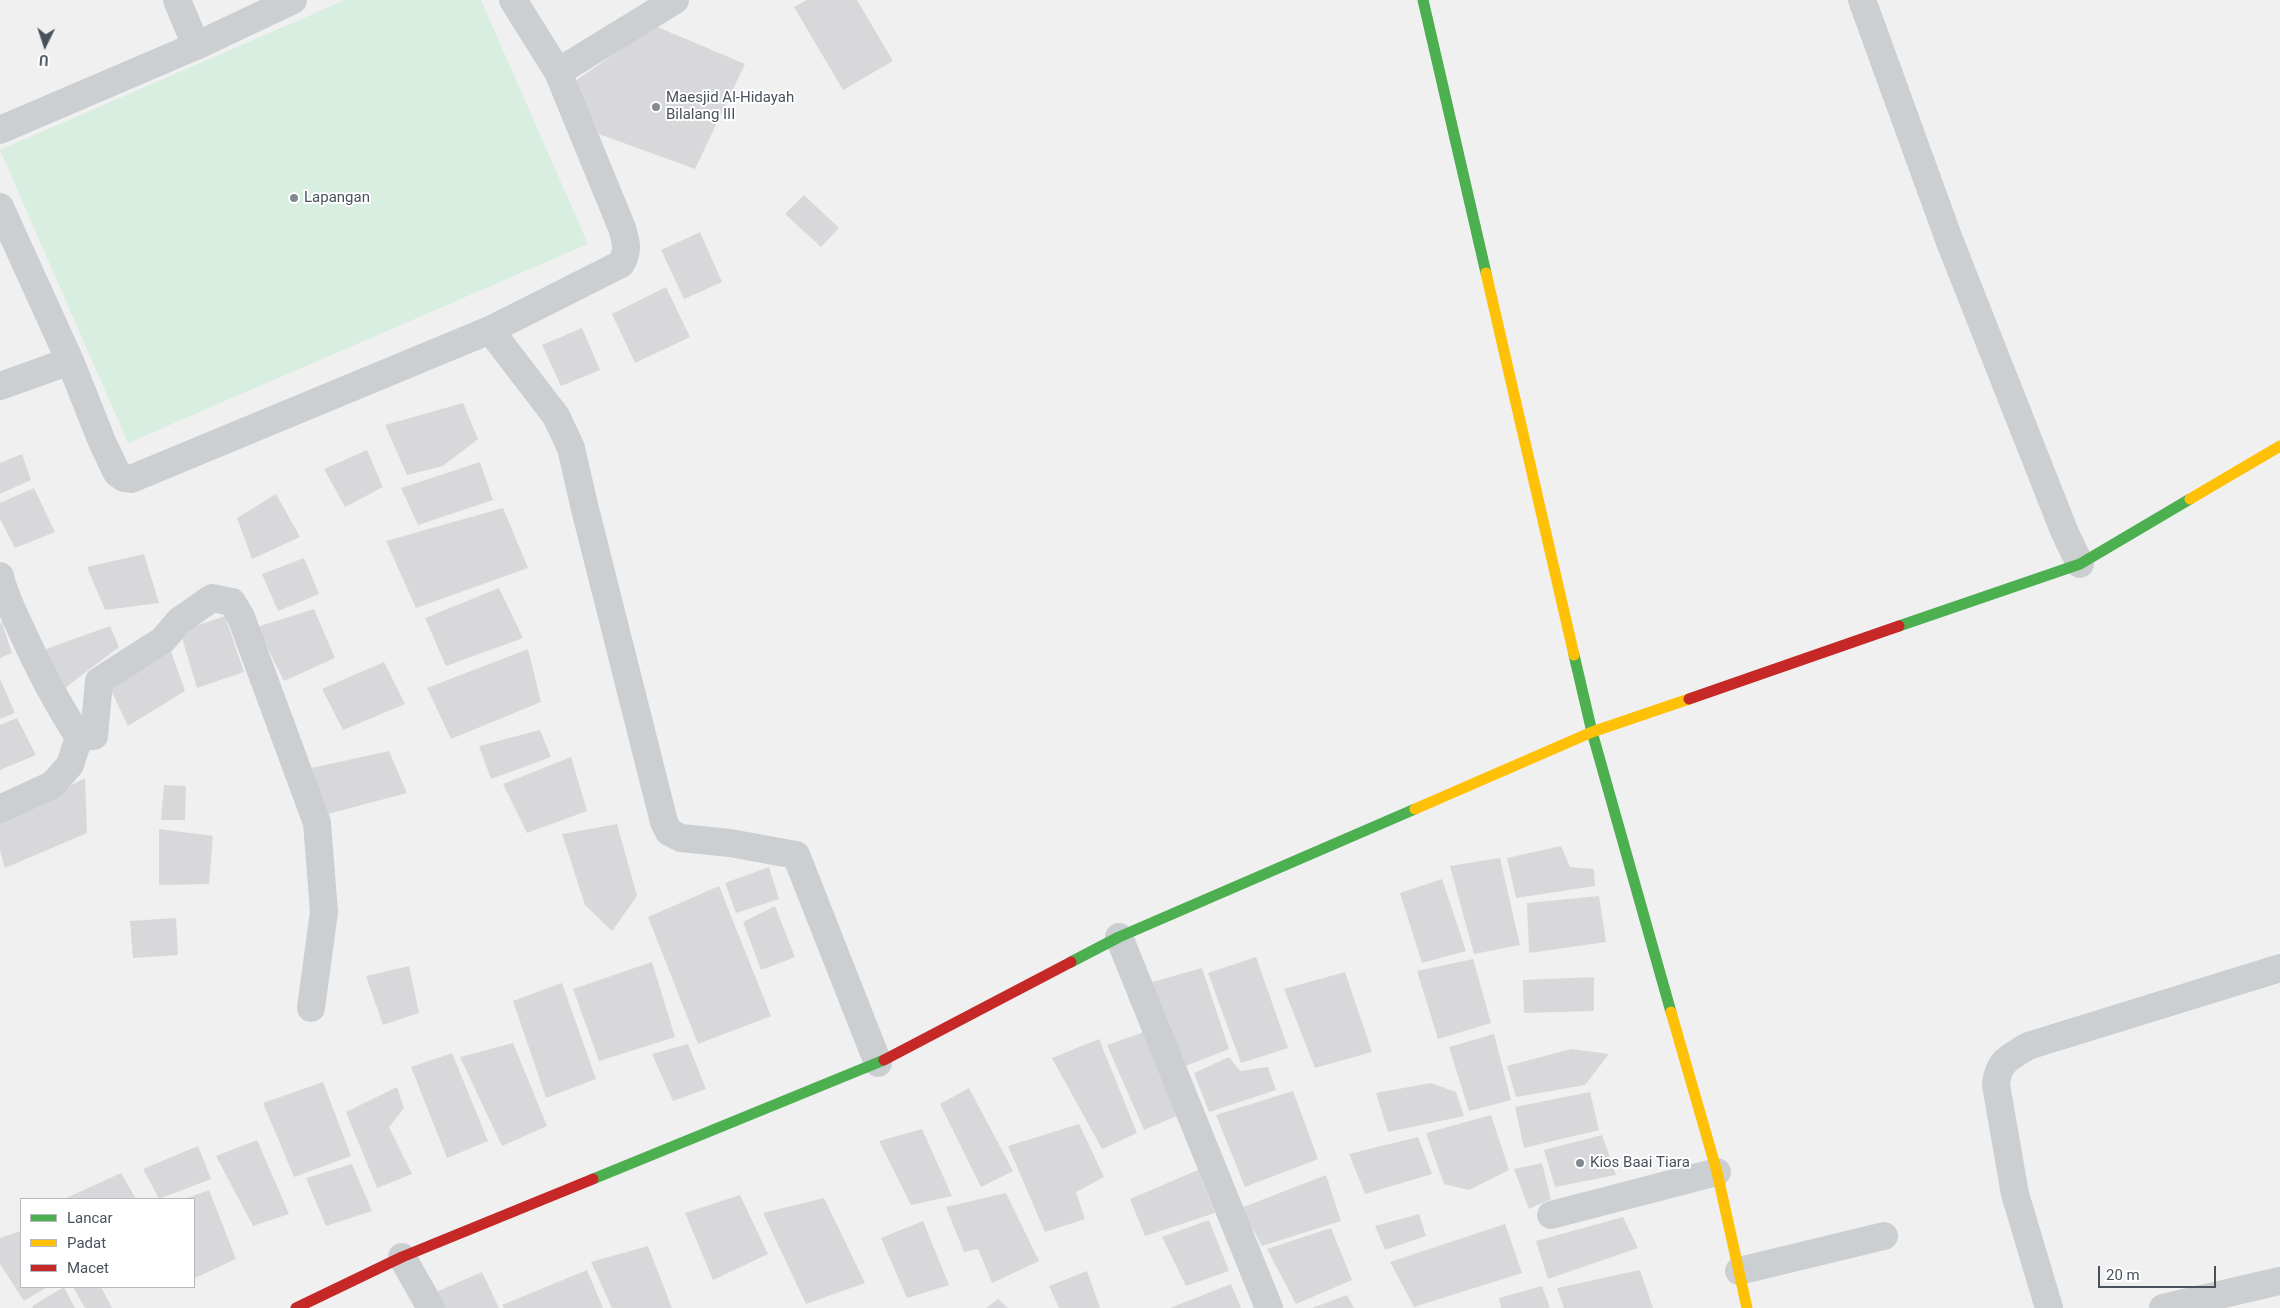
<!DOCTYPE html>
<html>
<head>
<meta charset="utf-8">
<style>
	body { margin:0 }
	#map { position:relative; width:2280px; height:1308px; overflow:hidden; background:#f1f0f0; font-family:Roboto,sans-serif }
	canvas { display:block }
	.legend { position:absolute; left:20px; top:1198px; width:175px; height:90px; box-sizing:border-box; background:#fff; border:1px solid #b6b9be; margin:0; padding:6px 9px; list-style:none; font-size:15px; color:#48515c }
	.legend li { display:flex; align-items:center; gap:10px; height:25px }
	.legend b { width:25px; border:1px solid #b6b9be }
	.north { position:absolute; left:20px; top:20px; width:50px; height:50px; -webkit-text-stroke:4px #fff; paint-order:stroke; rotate:184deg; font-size:14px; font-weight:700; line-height:20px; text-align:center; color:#48515c }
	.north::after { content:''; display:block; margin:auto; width:18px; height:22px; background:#48515c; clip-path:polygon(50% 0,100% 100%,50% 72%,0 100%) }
	.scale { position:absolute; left:2098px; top:1266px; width:118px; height:22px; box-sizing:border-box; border:2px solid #48515c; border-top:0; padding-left:6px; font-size:15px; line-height:18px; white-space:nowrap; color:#48515c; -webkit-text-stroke:4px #fff; paint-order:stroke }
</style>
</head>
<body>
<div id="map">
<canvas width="2280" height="1308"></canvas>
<ul class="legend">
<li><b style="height:6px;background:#4caf50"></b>Lancar</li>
<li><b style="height:6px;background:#ffc107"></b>Padat</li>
<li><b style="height:6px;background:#c62828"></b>Macet</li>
</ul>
<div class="north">U</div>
<div class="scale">20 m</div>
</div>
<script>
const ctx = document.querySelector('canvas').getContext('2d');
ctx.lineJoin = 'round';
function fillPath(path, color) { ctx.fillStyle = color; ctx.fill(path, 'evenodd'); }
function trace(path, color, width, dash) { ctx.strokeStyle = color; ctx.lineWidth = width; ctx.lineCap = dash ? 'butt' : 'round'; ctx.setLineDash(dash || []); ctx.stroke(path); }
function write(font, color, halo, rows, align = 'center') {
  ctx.font = font + ' Roboto,sans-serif'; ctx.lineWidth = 4; ctx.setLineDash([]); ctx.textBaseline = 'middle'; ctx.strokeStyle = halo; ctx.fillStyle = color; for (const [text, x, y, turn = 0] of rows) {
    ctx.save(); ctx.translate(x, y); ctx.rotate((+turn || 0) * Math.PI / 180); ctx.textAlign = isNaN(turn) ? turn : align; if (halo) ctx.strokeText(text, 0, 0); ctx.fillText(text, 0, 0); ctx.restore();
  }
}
fillPath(new Path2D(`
	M345 0H481L588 244 128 443 0 150Z`), '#d7eee1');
fillPath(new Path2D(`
	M807 0H857L893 61 843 90 794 7Z
	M655 26 745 64 695 169 599 134 575 81Z
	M804 195 839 228 821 247 785 214Z
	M700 232 722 282 684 299 661 250Z
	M666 287 690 337 635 363 612 314Z
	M582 328 600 370 561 386 542 345Z
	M463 403 478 439 443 466 407 475 385 425Z
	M367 450 383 487 345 507 324 469Z
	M22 454 31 480 0 494V463Z
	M480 462 493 500 418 525 401 488Z
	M34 488 55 532 15 548 0 519V503Z
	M276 494 300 537 252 559 237 518Z
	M503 508 528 568 416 608 386 541Z
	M144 554 159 603 105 610 87 567Z
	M304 558 319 594 278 611 262 574Z
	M499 588 523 638 446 666 425 618Z
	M314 609 335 658 284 681 257 627Z
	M225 616 244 672 197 688 180 631Z
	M0 623H2L12 653 0 658Z
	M110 626 119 647 61 691 38 652Z
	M168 643 185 691 128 726 108 684Z
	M528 649 541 702 451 739 427 688Z
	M384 662 405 704 343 730 322 689Z
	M0 679 15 713 0 719Z
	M17 718 36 755 0 770V725Z
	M540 730 551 757 491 779 479 746Z
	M389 751 407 793 324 815 307 769Z
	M571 757 587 811 527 833 503 784Z
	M85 778 87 833 5 868 0 851V821Z
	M164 785 186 786 185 820H161Z
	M617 824 637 896 612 931 585 905 562 834Z
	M159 829 213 836 209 884 159 885Z
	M1561 846 1570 867 1594 869 1595 886 1516 898 1507 858Z
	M1500 858 1520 945 1474 954 1450 866Z
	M769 867 779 899 736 913 725 883Z
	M1442 879 1466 951 1422 963 1400 893Z
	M719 886 771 1016 698 1044 648 917Z
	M1599 896 1606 942 1529 953 1527 903Z
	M775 906 795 957 761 970 743 922Z
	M176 918 178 955 133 958 130 921Z
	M1256 957 1288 1048 1241 1063 1208 973Z
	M1473 959 1491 1023 1438 1039 1417 971Z
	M652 962 675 1037 599 1061 573 989Z
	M409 966 419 1013 383 1025 366 976Z
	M1202 968 1229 1049 1183 1067 1149 983Z
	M1345 972 1372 1052 1315 1068 1284 989Z
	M1594 977V1011L1524 1013 1523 980Z
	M562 983 596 1079 546 1098 513 1001Z
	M1147 1031 1179 1115 1144 1130 1107 1045Z
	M1494 1034 1511 1100 1469 1111 1449 1047Z
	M1099 1039 1137 1133 1102 1149 1052 1058Z
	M513 1043 547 1126 502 1146 460 1057Z
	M688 1044 706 1089 673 1101 652 1054Z
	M1571 1049 1609 1054 1585 1085 1516 1097 1507 1066Z
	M452 1053 488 1141 447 1158 411 1067Z
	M1229 1057 1240 1071 1268 1067 1276 1090 1209 1112 1194 1073Z
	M323 1082 351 1156 294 1177 263 1103Z
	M1431 1083 1456 1092 1464 1116 1388 1132 1376 1093Z
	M397 1087 404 1108 389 1127 412 1174 377 1188 346 1112Z
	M969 1088 1013 1171 981 1187 940 1104Z
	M1293 1091 1318 1159 1245 1187 1216 1115Z
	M1590 1092 1599 1130 1524 1148 1515 1107Z
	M1491 1115 1509 1170 1469 1190 1444 1184 1426 1133Z
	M1079 1124 1104 1177 1076 1192 1085 1219 1045 1232 1008 1146Z
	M922 1129 952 1196 911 1205 879 1141Z
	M1602 1135 1616 1175 1555 1187 1544 1150Z
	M1418 1137 1432 1174 1365 1194 1349 1154Z
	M257 1140 289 1214 253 1226 216 1156Z
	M198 1146 211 1179 159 1199 143 1169Z
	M1542 1163 1551 1199 1529 1209 1514 1169Z
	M352 1164 372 1211 326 1226 306 1178Z
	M1198 1170 1215 1213 1145 1236 1130 1199Z
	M121 1173 136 1199H64Z
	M1326 1175 1341 1221 1262 1246 1241 1208Z
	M209 1190 236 1259 195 1278 194 1199H184Z
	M1006 1193 1039 1261 992 1283 978 1249 964 1252 946 1207Z
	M740 1195 768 1254 713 1280 685 1213Z
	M824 1198 865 1283 806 1304 763 1213Z
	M1419 1214 1426 1236 1385 1250 1375 1226Z
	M1623 1217 1638 1248 1548 1279 1536 1241Z
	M1209 1220 1229 1271 1186 1286 1162 1237Z
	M923 1221 949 1285 907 1298 881 1238Z
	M1505 1224 1522 1273 1414 1307 1390 1262Z
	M1331 1228 1352 1280 1296 1304 1267 1249Z
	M21 1231V1287H47L24 1301 0 1264V1238Z
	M648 1246 672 1308H612L591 1262Z
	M587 1270 603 1308H504L502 1305Z
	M1640 1270 1653 1308H1564L1557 1288Z
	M1087 1271 1100 1308H1059L1049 1286Z
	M482 1272 499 1308H444L436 1292Z
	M1231 1284 1241 1308H1170Z
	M1542 1286 1550 1308H1501L1499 1298Z
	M64 1287 75 1308H33L32 1306Z
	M73 1287H101L112 1308H85Z
	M1347 1295 1354 1308H1312Z
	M998 1299 1008 1308H986Z`), '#d8d8db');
trace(new Path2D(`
	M177 0 196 46
	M1862 0 1950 242 2065 533 2080 564
	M558 72 675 0
	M0 130 196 46 293 0
	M0 207 70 361 103 444 117 473 124 478 131 479 490 330 621 264C629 250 626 242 622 228L558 72 513 0
	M490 330 556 416 571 448 584 505 664 822 669 832 681 838 730 843 796 855 878 1063
	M0 386 70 361
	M0 576C4 594 12 610 20 627 37 665 56 702 79 737L94 736 99 681 163 640 179 621 212 598 232 602 241 617 317 823 324 912 311 1008
	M0 809 52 785 70 765 79 737
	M1119 937 1269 1308
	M1551 1215 1717 1172
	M402 1257 431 1308
	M1739 1271 1884 1236
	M2049 1308 2015 1194 1996 1085C1998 1061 2009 1058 2028 1046L2280 968
	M2163 1308 2280 1281`), '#cccfd1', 28);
trace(new Path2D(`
	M1423 0 1486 273
	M1899 626 2080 564 2190 499
	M1574 655 1592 732 1671 1012
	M1071 962 1119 937 1415 809
	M593 1179 884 1060`), '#4caf50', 11);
trace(new Path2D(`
	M1486 273 1574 655
	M2190 499 2280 446
	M1415 809 1592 732 1689 699
	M1671 1012 1717 1172 1747 1308`), '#ffc107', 11);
trace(new Path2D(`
	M1689 699 1899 626
	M884 1060 1071 962
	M296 1308 402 1257 593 1179`), '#c62828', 11);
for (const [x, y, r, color] of [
	[656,107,5,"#838990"],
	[294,198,5,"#838990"],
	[1580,1163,5,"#838990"]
]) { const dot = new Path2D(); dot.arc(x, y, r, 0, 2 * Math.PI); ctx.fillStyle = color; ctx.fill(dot); trace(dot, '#fff', 2); }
write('15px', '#48515c', '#fff', [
	["Maesjid Al-Hidayah",666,98],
	["Bilalang III",666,115],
	["Lapangan",304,198],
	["Kios Baai Tiara",1590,1163]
], 'left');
</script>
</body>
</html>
